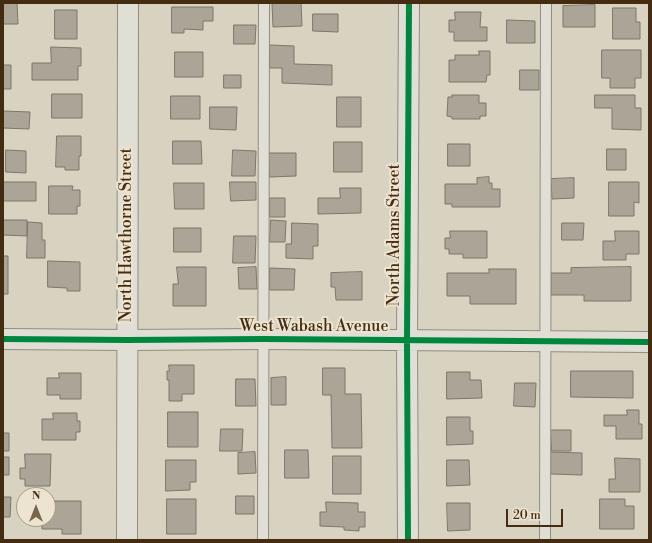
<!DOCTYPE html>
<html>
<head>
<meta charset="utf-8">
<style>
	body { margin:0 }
	#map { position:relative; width:652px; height:543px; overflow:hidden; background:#d8d2c0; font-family:"Libre Bodoni",serif }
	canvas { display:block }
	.frame { position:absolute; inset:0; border:4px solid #452b0f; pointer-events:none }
	.north { position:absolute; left:16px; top:487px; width:40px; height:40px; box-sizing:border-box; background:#ece4d0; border:1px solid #a99a83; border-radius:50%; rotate:0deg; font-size:11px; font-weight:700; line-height:16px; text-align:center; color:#452b0f }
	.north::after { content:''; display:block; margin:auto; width:14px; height:18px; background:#78654d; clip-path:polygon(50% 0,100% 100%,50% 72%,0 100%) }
	.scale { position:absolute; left:506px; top:509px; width:57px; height:18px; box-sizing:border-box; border:2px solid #452b0f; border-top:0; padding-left:5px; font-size:12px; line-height:14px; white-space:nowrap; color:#452b0f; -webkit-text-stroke:3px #ece4d0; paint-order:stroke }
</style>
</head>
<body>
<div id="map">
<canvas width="652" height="543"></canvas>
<div class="frame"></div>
<div class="north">N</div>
<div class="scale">20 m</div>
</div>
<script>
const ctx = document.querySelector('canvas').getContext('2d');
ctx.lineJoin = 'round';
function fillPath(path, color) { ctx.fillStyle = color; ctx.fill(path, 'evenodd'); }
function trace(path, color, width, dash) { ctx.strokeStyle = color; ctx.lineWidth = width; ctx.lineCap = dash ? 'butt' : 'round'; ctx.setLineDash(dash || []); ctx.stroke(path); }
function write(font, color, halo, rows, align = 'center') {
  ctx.font = font + ' "Libre Bodoni",serif'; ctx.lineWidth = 4; ctx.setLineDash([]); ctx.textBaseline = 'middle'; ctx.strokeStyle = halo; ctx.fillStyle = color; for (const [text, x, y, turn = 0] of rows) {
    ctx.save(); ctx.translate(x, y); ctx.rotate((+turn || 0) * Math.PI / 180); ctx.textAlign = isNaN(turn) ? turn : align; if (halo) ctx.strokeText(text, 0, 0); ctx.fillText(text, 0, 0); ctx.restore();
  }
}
const building = new Path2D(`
	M3 3H17L18 24H3Z
	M301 3 302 26 273 27 272 4Z
	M595 5V27H563V6Z
	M172 7H213V21H203V30L184 29V33H172Z
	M613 8H636V22H640V39H613Z
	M55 10H77V39H55Z
	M455 12H481L480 27H487V41H454V32H449V20H455Z
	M313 14H338V32L313 31Z
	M507 20 535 21V43H507Z
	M234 25H256L255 44H234Z
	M270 45 294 46V64L332 65V85L282 83V68H270Z
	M51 47 81 48V66H78V80H32V63H51Z
	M602 50H641V78H635V88H610V78H602Z
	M479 51H490V75H487L486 82H449V60H455V55H479Z
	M175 52H203V77H175Z
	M3 65H11V89H3Z
	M520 70H539V90H520Z
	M224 75H241V88H224Z
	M52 94H82V118H52Z
	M452 95H479V103H486V116H480V119H452V117L447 116 448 97H452Z
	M595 95H635V108H641V130L612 129V108H595Z
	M171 96H200V119H171Z
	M337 97H361V127H337Z
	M210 107H237L236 130 210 129Z
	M3 111 30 112 29 129 3 128Z
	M57 136H81V156H79V170H65V167H56Z
	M173 141H201L202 164H173Z
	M334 142H362V172H334Z
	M448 144H470V166H448Z
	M607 149H626V170H607Z
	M6 150 26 151V173L6 172Z
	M233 150 256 151 255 176H232Z
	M269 153H296V176L270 177Z
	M489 177V183H492V189H500V207H452V204H445V184H477V178Z
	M574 178V198L552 199 551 179Z
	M3 182H36V201H3Z
	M230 182H256V200L231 201Z
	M609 182H639V203L634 202V216H609Z
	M174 183H204V209H175Z
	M49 186H73L72 190H80V206H77V214H49Z
	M340 188H361V213L318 214V198H340Z
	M270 198H285V217H270Z
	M3 220H27V236L3 235Z
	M271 220 286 221 285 242H270Z
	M28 222 42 223V240H45V258H27Z
	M292 223 318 224V246H313V259L286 258V244H291Z
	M562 223H584L583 240H562Z
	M174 228H201V252H174Z
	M450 231H487V258H463V254H449V249H445V238H450Z
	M615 231H639V254H626V260H603V241H615Z
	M234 236H256L255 263H233Z
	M3 256H8V294H3Z
	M48 261 80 262V291H67V288L48 287Z
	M177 267H206V306H173V284H178Z
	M256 267 257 289H239L238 268Z
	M631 267V301H584V295H551V273H571V268Z
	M270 268 295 269 294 290H270Z
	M489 269H516V304H470V296H447V273H489Z
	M362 272V300H336L335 287H331V273Z
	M169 365H194V394H182V401H169V380H167V371H169Z
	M323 368H345V394H361L362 448H332L331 395H323Z
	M571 371H633V398L571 397Z
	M447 372H470V380H481L482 398 447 399Z
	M59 373H81V399H60V395H47V378H59Z
	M286 377V405H271V378Z
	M236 379H255L256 406H236Z
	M515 383H536L535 407 514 406Z
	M627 410H639V424H642V439H616V426H604V415H627Z
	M168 412H198V447H168Z
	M53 413H77V421H80V432H76V440H42V419H53Z
	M447 417H470V431H473V444L447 445Z
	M221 429H243L242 451H220Z
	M551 430H571V451H552Z
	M3 433H9V451H3Z
	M285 450H308L309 478H285Z
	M255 452 256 473 238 474V453Z
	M551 452 582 453V475L551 474Z
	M25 454H51L50 486H25V479H20V468H25Z
	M333 456H361V494H333Z
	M3 457H9V475H3Z
	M615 458 640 459V492H609V479H615Z
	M166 460H196V482H190V490L166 491Z
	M447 460H469L470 485 447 486Z
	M236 496H254V514H236Z
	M3 497H11L10 517H3Z
	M167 499H196V534H167Z
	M600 499H625V506H634V529H600Z
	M48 501H81V534H62V529H42V519H48Z
	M326 502 358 503V512H365V527H359V531L344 530V527L320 526V512H326Z
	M447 503H470V530L448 531Z`);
fillPath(building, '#aba597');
trace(building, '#7d7669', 1);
const service = new Path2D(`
	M263 540 264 3
	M545 540 546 3`);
const minor = new Path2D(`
	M3 339 127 340 263 339 649 342
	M127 540 128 3
	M408 540 407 340 409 3`);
trace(service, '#938d7f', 12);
trace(minor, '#938d7f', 22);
trace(service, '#e1ded5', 10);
trace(minor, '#e1ded5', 20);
trace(new Path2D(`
	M3 339 127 340 263 339 649 342
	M408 540 407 340 409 3`), '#00873e', 6);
write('16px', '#452b0f', '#ece4d0', [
	["North Hawthorne Street",127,235,-90],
	["North Adams Street",395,235,-90],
	["West Wabash Avenue",314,327]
]);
</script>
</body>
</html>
